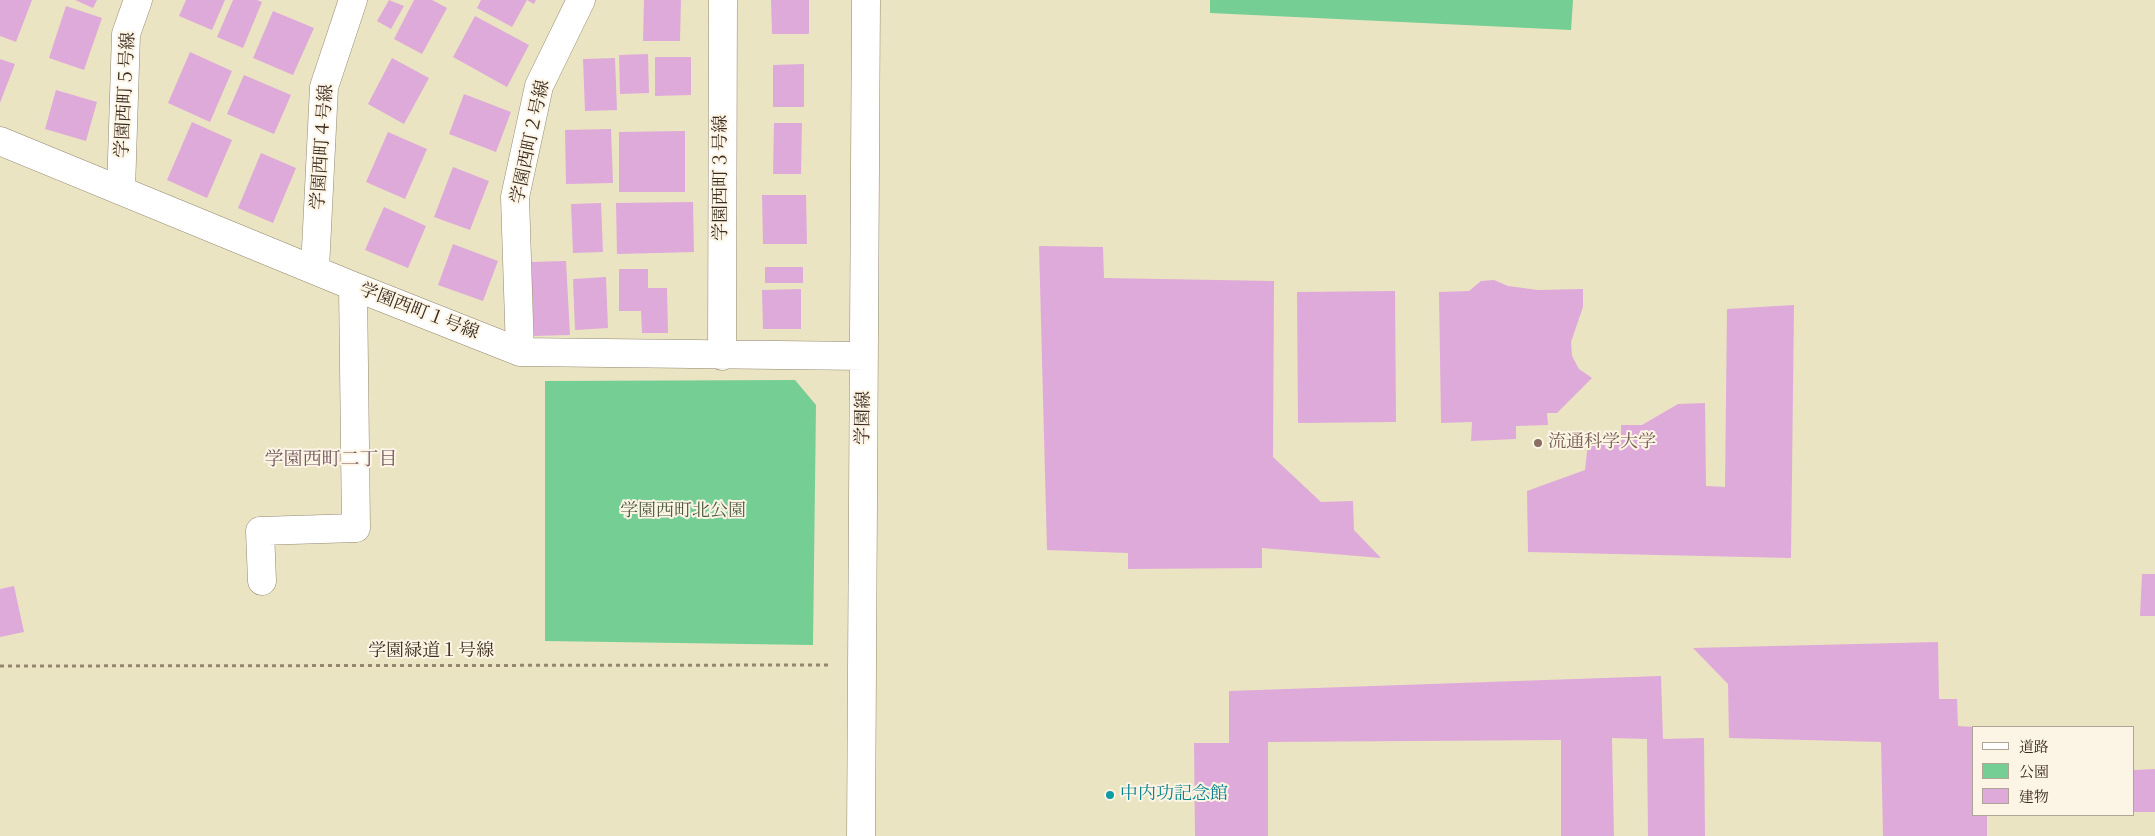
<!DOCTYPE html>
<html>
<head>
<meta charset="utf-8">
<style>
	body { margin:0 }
	#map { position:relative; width:2155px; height:836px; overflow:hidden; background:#ebe4c2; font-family:Alegreya,"Noto Serif JP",serif }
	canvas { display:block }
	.legend { position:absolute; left:1972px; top:726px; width:162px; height:90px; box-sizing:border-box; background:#fcf5e5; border:1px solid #afa495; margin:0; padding:6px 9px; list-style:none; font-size:15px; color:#3b2a1e }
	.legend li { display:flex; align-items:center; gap:10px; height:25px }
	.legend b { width:25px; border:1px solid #afa495 }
</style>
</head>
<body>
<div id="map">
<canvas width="2155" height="836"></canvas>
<ul class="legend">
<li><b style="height:6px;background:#fff"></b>道路</li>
<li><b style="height:14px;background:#75ce94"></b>公園</li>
<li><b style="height:14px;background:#deaada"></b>建物</li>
</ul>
</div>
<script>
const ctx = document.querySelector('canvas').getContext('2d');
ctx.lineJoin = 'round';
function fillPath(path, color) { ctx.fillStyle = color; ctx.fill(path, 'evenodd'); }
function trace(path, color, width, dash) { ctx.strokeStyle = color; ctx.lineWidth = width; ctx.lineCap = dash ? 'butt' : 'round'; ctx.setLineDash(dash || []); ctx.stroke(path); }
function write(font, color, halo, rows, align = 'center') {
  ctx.font = font + ' Alegreya,"Noto Serif JP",serif'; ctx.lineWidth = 4; ctx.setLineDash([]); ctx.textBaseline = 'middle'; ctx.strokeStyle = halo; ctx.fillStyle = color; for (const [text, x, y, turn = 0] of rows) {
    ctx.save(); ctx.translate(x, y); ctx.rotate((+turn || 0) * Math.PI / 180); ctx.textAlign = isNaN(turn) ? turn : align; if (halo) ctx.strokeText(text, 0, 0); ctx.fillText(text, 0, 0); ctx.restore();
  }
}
fillPath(new Path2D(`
	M1210 0H1573L1571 30 1210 13Z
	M795 380 816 405 813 645 545 641V381Z`), '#75ce94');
fillPath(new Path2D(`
	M0 0H32L16 42 0 36Z
	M75 0H97L93 8Z
	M186 0H225L212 30 179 16Z
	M233 0H257L262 2 243 48 217 37Z
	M389 0 404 6 391 29 377 21Z
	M414 0H432L447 8 422 54 394 39Z
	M481 0H536L534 4 527 0 512 27 477 8Z
	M644 0H681L680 41H643Z
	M771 0H809V34H772Z
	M66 6 102 18 84 70 49 58Z
	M273 11 314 28 293 75 253 58Z
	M475 16 529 45 507 87 453 57Z
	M190 52 232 71 210 122 168 103Z
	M648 54 649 93 620 94 619 55Z
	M655 57H691V95L655 96Z
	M392 58 429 78 404 124 368 104Z
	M615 58 617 110 585 111 583 59Z
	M0 59 15 64 0 103Z
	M804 64V107H773V65Z
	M244 75 291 95 274 134 227 114Z
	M56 90 97 102 86 141 45 129Z
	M464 94 511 112 496 152 449 134Z
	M192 122 232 140 207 198 167 180Z
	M774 123H802L801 174H773Z
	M611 129 613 183 566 184 565 130Z
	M685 131V192H619V132Z
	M388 132 427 149 405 199 366 182Z
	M261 153 296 168 273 223 238 208Z
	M453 167 489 181 470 230 434 217Z
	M762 195H806L807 244H763Z
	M693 202 694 252 617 254 616 203Z
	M601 203 603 252 573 253 571 204Z
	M384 207 426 226 408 268 365 250Z
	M453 244 498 261 483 301 438 285Z
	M1039 246 1103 247 1104 278 1274 281 1273 457 1321 502 1353 501 1354 530 1381 558 1262 548V568L1128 569V553L1047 550Z
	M566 261 570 335 534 336 531 262Z
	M765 267H803V283H765Z
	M619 269H648V288H667L668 333H642L641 311H619Z
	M606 277 608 328 575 330 573 279Z
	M1494 280 1508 286 1538 290 1583 289V307L1571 342 1572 356 1579 369 1592 378 1557 413H1547L1548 425 1516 426V439L1471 441 1472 422 1441 423 1439 292 1469 291 1481 281Z
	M801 289V329H763L762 290Z
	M1395 291 1396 422 1298 423 1297 292Z
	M1794 305 1791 558 1528 552 1527 491 1585 470 1588 443 1621 441V425H1642L1678 404 1705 403 1706 486 1725 487 1727 309Z
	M2142 574H2155V616H2140Z
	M14 586 24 632 0 637V589Z
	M1938 642 1939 699H1957L1958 726 1974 727V815H1987V836H1883L1881 742 1729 738 1728 684 1693 648Z
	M1661 676 1663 739 1704 738 1705 836H1648L1647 739 1612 738 1614 836H1561V740L1268 742V836H1195L1194 743H1229V691Z
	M2155 769V812H2134V770Z`), '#deaada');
const minor = new Path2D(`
	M0 141 353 286 520 352 864 356
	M121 190 126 34 138 0
	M315 269 324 87 353 0
	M520 352 515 197 539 86 581 0
	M722 356 723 0
	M262 581 260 531 356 528 353 286
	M861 836 866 0`);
trace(minor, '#938770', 29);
trace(new Path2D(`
	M0 666 831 665`), '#938770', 3, [4, 4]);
trace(minor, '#fff', 28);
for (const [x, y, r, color] of [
	[1538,443,5,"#8d6e63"],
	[1110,795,5,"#0f9aa8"]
]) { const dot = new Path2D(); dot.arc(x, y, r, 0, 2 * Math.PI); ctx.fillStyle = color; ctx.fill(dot); trace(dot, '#fcf5e5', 2); }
write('18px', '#3b2a1e', '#fcf5e5', [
	["学園西町５号線",126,95,-87],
	["学園西町２号線",531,142,-78],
	["学園西町４号線",323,147,-86],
	["学園西町３号線",722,178,-90],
	["学園西町１号線",419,312,21],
	["学園線",864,418,-89],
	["学園緑道１号線",431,652]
]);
write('18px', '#785e54', '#fcf5e5', [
	["流通科学大学",1548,443]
], 'left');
write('18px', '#4c5b41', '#fcf5e5', [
	["学園西町北公園",683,512]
]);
write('18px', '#0d838f', '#fcf5e5', [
	["中内功記念館",1120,795]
], 'left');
write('19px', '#745760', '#fcf5e5', [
	["学園西町二丁目",331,460]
]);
</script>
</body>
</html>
